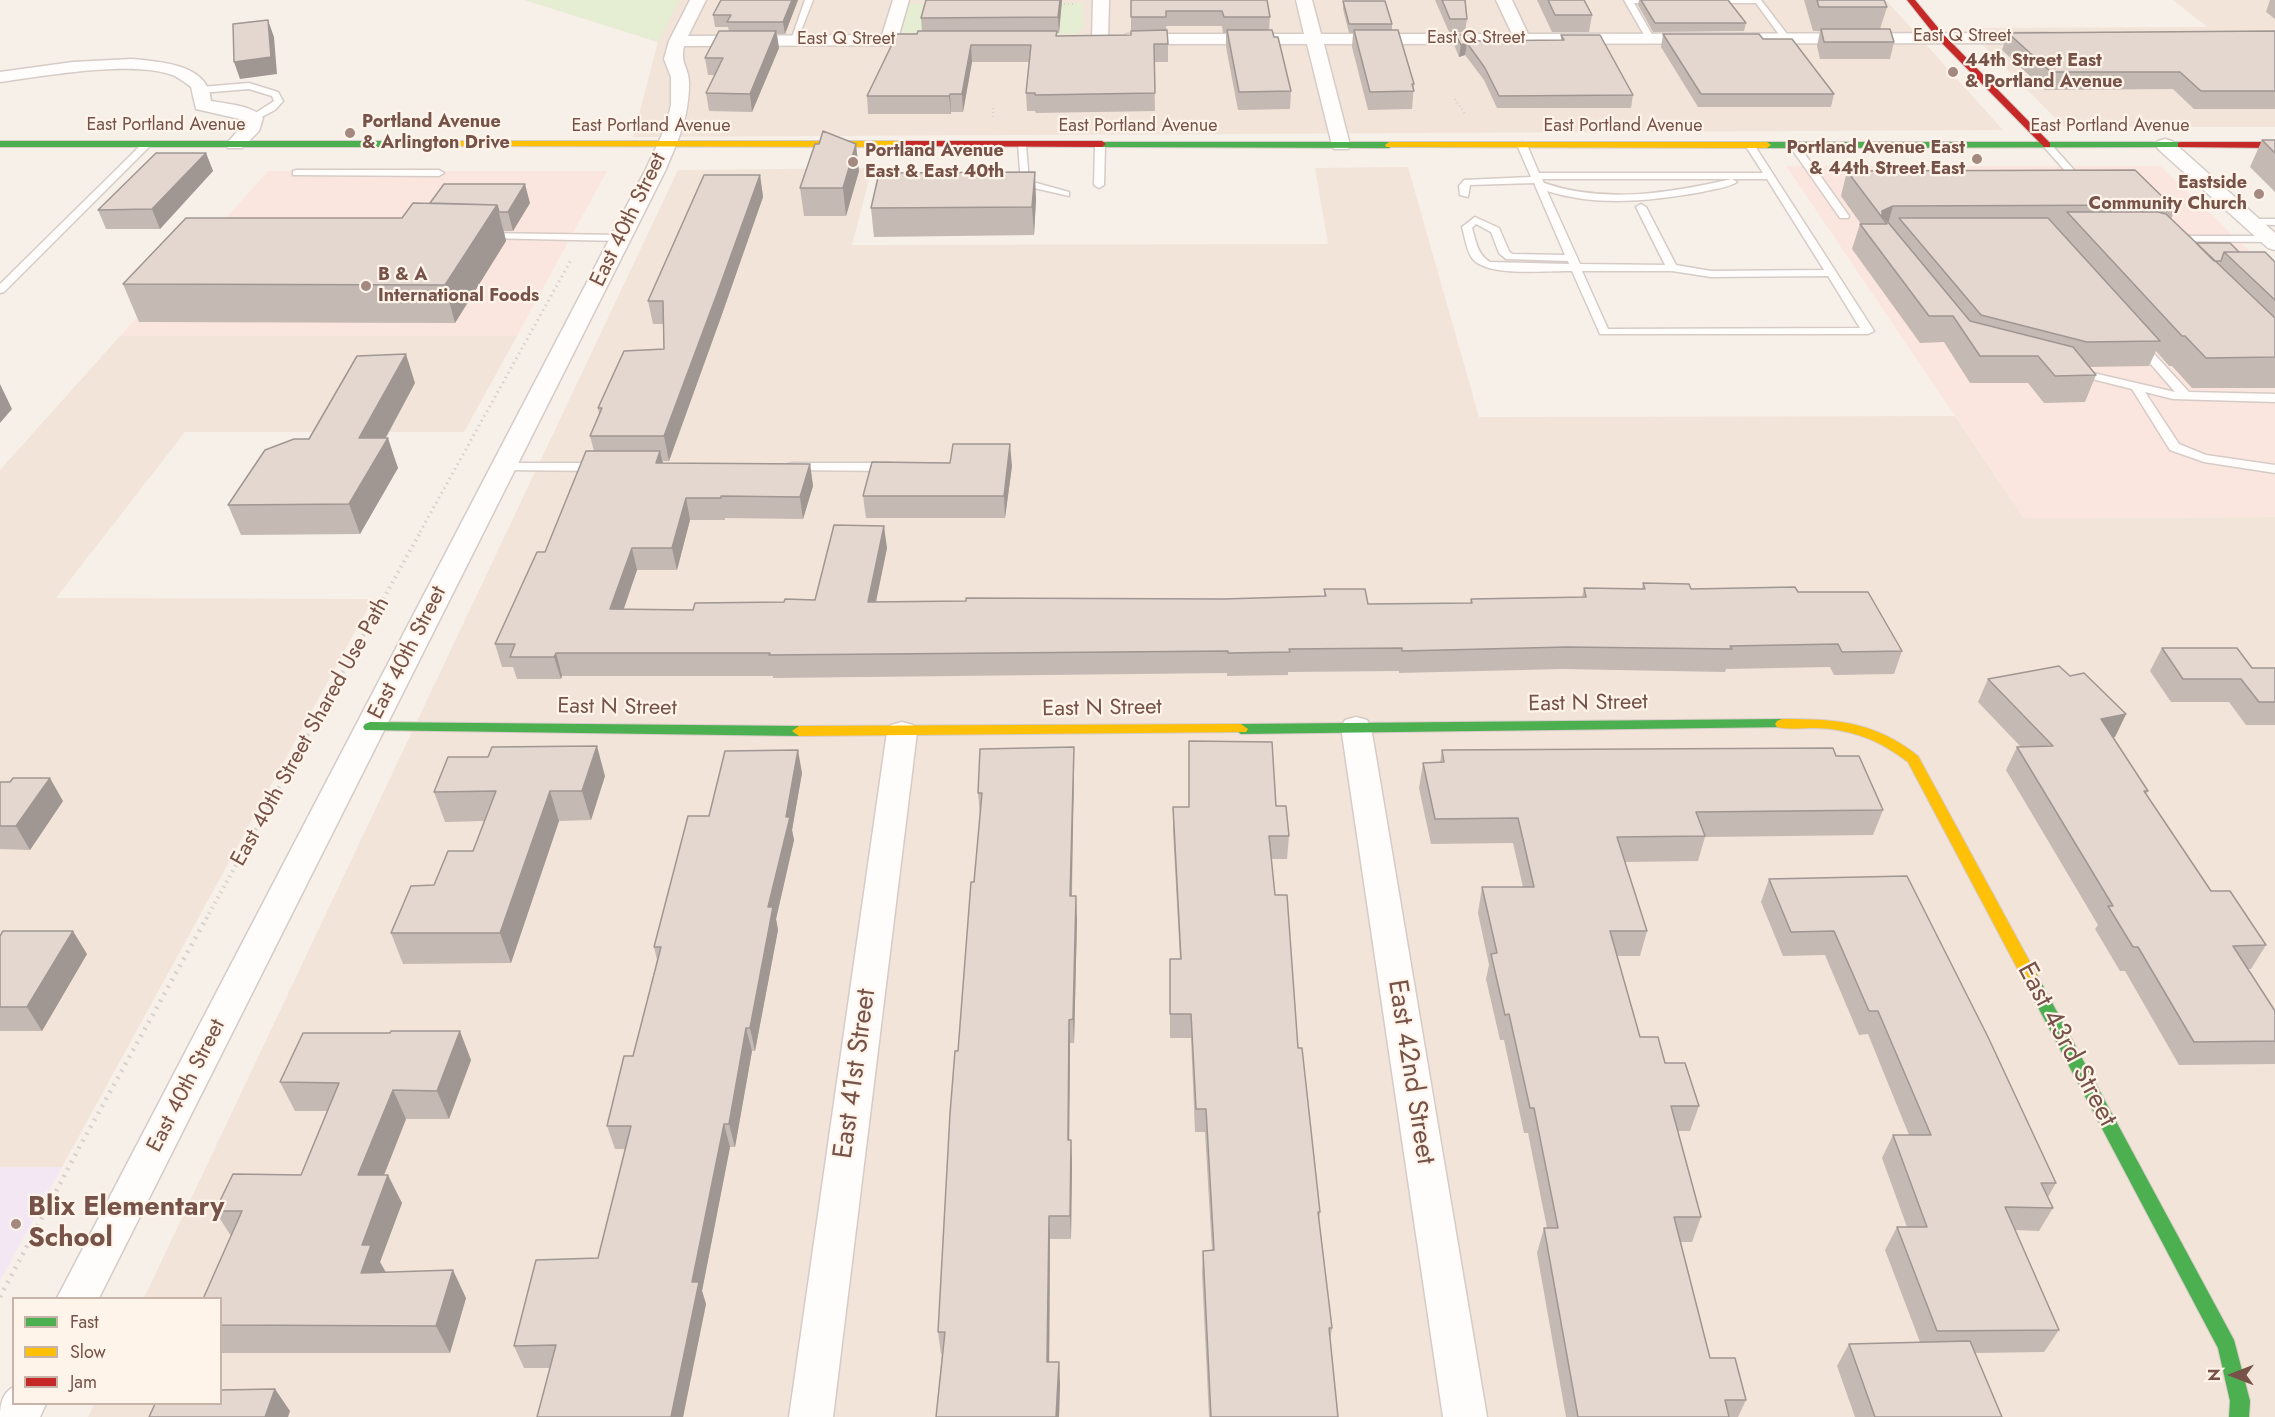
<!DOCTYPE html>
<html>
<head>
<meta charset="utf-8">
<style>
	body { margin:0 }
	#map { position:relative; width:2275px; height:1417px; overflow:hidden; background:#f7f0e9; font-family:Jost,sans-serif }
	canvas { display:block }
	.legend { position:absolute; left:12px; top:1297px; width:210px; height:108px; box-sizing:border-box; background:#fff4ea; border:2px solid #c8b3a9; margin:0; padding:8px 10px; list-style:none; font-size:18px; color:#765248 }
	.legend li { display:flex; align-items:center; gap:12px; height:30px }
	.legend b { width:30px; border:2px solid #c8b3a9 }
	.north { position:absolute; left:2203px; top:1345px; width:60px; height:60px; -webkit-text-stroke:4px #fff4ea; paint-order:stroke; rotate:270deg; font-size:16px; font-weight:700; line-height:24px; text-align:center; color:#765248 }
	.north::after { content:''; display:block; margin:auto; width:21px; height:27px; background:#765248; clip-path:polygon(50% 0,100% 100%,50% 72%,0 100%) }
</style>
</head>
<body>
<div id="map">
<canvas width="2275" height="1417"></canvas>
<ul class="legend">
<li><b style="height:8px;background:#4caf50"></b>Fast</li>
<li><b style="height:8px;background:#ffc107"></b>Slow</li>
<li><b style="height:8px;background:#c62828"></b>Jam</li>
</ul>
<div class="north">N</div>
</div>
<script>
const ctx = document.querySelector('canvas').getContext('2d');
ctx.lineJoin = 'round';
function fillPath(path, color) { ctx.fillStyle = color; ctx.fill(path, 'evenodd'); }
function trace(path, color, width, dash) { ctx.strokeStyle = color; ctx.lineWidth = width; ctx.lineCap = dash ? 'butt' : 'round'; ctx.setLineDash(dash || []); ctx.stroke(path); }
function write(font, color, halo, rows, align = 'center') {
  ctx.font = font + ' Jost,sans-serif'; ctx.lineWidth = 4.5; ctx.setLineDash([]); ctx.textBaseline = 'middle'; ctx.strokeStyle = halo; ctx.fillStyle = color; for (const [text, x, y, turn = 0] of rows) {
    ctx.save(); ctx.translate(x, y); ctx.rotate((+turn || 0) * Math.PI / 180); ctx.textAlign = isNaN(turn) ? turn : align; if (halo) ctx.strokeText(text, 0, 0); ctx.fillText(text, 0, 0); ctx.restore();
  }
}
fillPath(new Path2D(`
	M525 0H1886L2003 130 633 137 658 42Z
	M2173 0H2275V127H2064L1966 28 2207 27Z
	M1408 167 1479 417 1955 416 2024 518 2275 517V1417H88L94 1404H220V1298H144L678 170 872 168 852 245 1328 244 1315 168Z
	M120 336H517L464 432H185L56 598 373 599 62 1167H0V470Z`), '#f3e4d9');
fillPath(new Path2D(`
	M1786 166H2160L2275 275V517L2024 518Z
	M268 171H607L517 336H120Z`), '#fbe6df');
fillPath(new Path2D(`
	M0 1167H62L0 1281Z`), '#f2e7f2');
fillPath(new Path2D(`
	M525 0H679L658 42Z
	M1083 3 1084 27 1076 34 914 36 905 33 903 29 907 4Z`), '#e5edd3');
const lane = new Path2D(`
	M805 0H813L797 41 790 43Z
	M1624 0H1660L1657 3H1634L1654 38 1653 40H1647Z
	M1705 0H1761L1790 38 1783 40 1756 3H1708Z
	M249 83 278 92 283 101 275 110 254 121 251 120V116L274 101 272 96 249 89 201 93 197 90 201 87Z
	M144 142 152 144 4 292 0 293V284Z
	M1100 142 1105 145 1104 185 1099 188 1094 185 1095 145Z
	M1522 142 1527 145 1539 173H1763L1745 145 1753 143 1874 331 1868 334H1600L1572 271C1548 270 1487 278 1472 258 1466 249 1465 237 1462 227L1475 217 1499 228 1509 251 1512 254 1565 255 1534 183 1470 185 1468 197 1460 195 1459 186 1464 180 1531 177 1517 145ZM1542 179H1767L1824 270 1711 271 1676 265 1646 207 1641 204 1636 207 1665 265 1580 264 1547 191C1597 207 1651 201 1702 192 1713 189 1728 188 1737 182L1732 179C1669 193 1606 204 1544 183ZM1476 224 1491 232 1499 253 1506 259 1568 261 1569 264 1490 262C1477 254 1476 241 1472 228ZM1582 271H1672L1711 277 1828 276 1860 328 1608 329Z
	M1018 143 1026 145 1029 181 1069 192V196L1021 185Z
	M1791 143H1797L1849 216 1848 218H1840L1789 145Z
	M2044 143H2050L2082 179V183H2076L2044 147Z
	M296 170H439L444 173 439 176 293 175V171Z
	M2250 219H2275V225L2246 224V220Z
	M486 233 621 235 626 238 621 241 482 238 481 236Z
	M2173 236H2269L2274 239 2269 242 2169 241 2168 239Z
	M2140 342 2144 343 2189 392 2275 394V402L2173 399 2145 392 2179 444 2206 455 2275 465V473L2204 462 2170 450 2132 389 2072 374 2070 372 2076 369 2175 392 2136 347 2134 345Z
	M504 463H600L606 467 600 471 500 470 498 467Z
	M792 463H891L897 467 891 471 788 470 786 467 788 464Z`);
const street = new Path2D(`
	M690 0H706L688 36 882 35 893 0H909L899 35H935L943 40 935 45 684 46C680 65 689 67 689 83 689 117 679 138 666 169L99 1298H57L646 169 666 126 671 105V77L664 59 669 41Z
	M1093 0H1109L1108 39 1100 44 1092 39Z
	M1296 0H1312L1321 34H1512L1496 0H1512L1528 34 2048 33 2056 38 2048 43 1324 44 1350 145 1348 149H1334L1332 145 1307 44H1127L1119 39 1127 34H1304Z
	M132 59C161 62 209 64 211 101 226 104 253 105 263 118L259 131 242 148H228L226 144 243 125 244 120 196 109 191 87C186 83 180 79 175 76 136 59 43 76 0 82V72L73 62Z
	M2165 139 2172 141 2275 233V250L2268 248 2158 149 2156 145 2158 141Z
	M1356 717 1367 720 1371 727 1487 1417H1443L1341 727 1345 720Z
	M902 722 913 725 917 732 833 1417H789L887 732 891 725Z
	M14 1387V1404H46L40 1417H0C0 1406 2 1392 14 1387Z`);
const fast = new Path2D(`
	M0 141H452L456 144 452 147H0Z
	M1099 142H1389L1393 145 1389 148 1102 147 1099 146Z
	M2181 142 2184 143V147L1767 148 1763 145 1767 142Z
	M1782 719 1787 721 1789 724 1787 727 1241 734 1234 729 1241 724Z
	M370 722 799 726 806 731 799 736 365 730 363 727 365 724Z
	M2030 971 2036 973 2234 1340 2250 1401 2249 1417H2229L2230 1401 2218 1348 2022 977 2024 973Z`);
const slow = new Path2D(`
	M452 141H901L905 144 901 147 449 146V142Z
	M1389 142H1767L1771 145 1767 148 1386 147 1385 145Z
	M1782 719C1836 719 1874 721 1918 756L2038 977 2036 981 2030 983 2024 981 1908 762C1879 740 1852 729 1815 728 1803 728 1789 730 1777 727L1775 724 1777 721Z
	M1241 724 1248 729 1246 732 799 736 792 731 799 726Z`);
const jam = new Path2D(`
	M1907 0H1915L1944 35 2050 143V147H2044L1938 39Z
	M901 141H1102L1106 144 1102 147 898 146V142Z
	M2181 142H2275V148L2178 147V143Z`);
trace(lane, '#d6cbc6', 3);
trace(street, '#d6cbc6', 3);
trace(fast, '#d6cbc6', 2);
trace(slow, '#d6cbc6', 2);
trace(jam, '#d6cbc6', 2);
trace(new Path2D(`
	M1056 4H1073
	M1455 99 1465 114
	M993 108V117`), '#d9cfcc', 2, [1, 3]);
trace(new Path2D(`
	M420 532 571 260`), '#d9cfcc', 3, [1.5, 4]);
trace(new Path2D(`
	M206 919 421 531`), '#d9cfcc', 4, [1.5, 4.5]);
trace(new Path2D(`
	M0 1297 80 1146 207 917`), '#d9cfcc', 4.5, [2, 6]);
fillPath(lane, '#fefdfc');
fillPath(street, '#fefdfc');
fillPath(fast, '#4caf50');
fillPath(slow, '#ffc107');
fillPath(jam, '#c62828');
fillPath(new Path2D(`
	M798 0 785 34H777L779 48 752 112 709 111 706 93 715 75H708L705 58 729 31 728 27H715L713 15Z
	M1062 0 1059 33H1057V36L1131 35V0H1267L1270 17 1269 30 1274 37 1291 91 1290 109 1238 110 1226 47V33H1223L1222 26H1166L1168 44V62H1154L1155 111 1036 113 1035 111H1027L1026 93 1029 62H972L963 112H951V114H868L867 96 917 34 922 31 921 18Z
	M1435 0H1465L1467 19 1465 32H1449Z
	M1537 0H1584L1592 15 1589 32H1552Z
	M1639 0H1728L1746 23 1744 31 1653 32 1638 5Z
	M1804 0H1884L1887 7 1880 29 1894 42 1890 59H1820L1817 46 1820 31H1813Z
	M2270 0H2275V19L2266 12Z
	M1343 1 1392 24V30L1414 84 1412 109 1368 110 1352 47 1353 33H1349L1343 9Z
	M2275 31V109H2194L2173 89 2045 90 2002 50 2008 33Z
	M1663 34 1763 39 1834 94 1831 107H1698L1661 47Z
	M1456 35 1470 41 1561 40V35L1633 95 1631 108H1497L1484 80 1465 55 1459 57 1455 47Z
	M2262 140H2275V192L2250 167Z
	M206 153 213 171 160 229H106L98 210Z
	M2135 170 2175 209 2171 220 2196 243 2239 252 2275 262V388H2192L2172 366H2169L2156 351 2149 366 2089 367 2096 375 2085 402 2044 403 2028 383H1970L1944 342 1920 343 1852 249 1860 224H1861L1841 196 1847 171Z
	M859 171 846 216H804L800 188Z
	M760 175 763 197 721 317 669 461H663V463L810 464 813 486 803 519 725 518V520H690L677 570H637L623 609 693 610 815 600 887 548 876 602 1223 599 1324 596V589L1368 604 1470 603 1471 599 1582 597 1584 588 1642 589 1643 583 1691 589 1798 592 1902 651 1894 674 1834 675 1830 667 1726 669 1725 672 1562 669 1399 673V671L1288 672V675L1227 676V673L773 678V676H562L561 679H517L513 667H502L495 644 545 552 594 451 590 436 599 414 598 408 664 349 663 324H653L648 301Z
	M1036 199 1034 235 874 237 871 208Z
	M530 203 513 231H504L506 241 455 323 139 322 123 284 402 218Z
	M415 383 386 438 398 468 360 534 241 535 228 505 309 439Z
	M1012 466 1005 518H866L863 496Z
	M2162 648 2252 668H2275V725H2246L2229 702H2171L2150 671Z
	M2070 676 2126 714 2115 737H2113L2148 791 2146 795 2211 891 2266 945 2251 969H2248L2275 1011V1064L2179 1065 2125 971H2120L2095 929 2098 925 2006 770 2017 747H2021L1978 702 1988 679Z
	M1189 741 1276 806 1289 836 1287 859H1271L1275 895 1298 1048 1320 1212 1319 1220 1332 1328 1330 1341 1338 1417H1209L1202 1273 1203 1251H1212L1205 1132H1195L1191 1038H1170V959H1180L1173 831V807H1189Z
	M1442 750 1836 756 1883 810 1873 835 1705 837 1698 861 1625 862 1647 931 1640 956H1617L1640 1037 1665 1063 1699 1106 1690 1131H1678L1701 1217 1692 1242H1680L1710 1358 1746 1400 1738 1417H1566L1537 1253 1544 1228H1547L1528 1133H1524L1504 1040H1500L1486 979 1489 965 1478 913 1482 887H1523L1513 843 1431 844 1419 788 1423 763 1440 762Z
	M1074 770 1072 896 1077 920 1074 1043H1070L1069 1140 1072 1163 1071 1239H1050L1049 1362H1059L1060 1384 1059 1417H936L942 1354H941L938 1332 958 1051 980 816 978 793Z
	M802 773 792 830 794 840 776 919 778 930 755 1051H752L735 1147H730L702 1291 706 1304 683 1417H537L550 1368H524L514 1346 598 1258 625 1149H615L607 1126 633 1056 657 960 654 947 709 816Z
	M605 776 591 820 559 821 511 963 403 964 391 933 434 885 473 851 484 821 445 822 434 792Z
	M0 782 63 801 30 850 0 849Z
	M1907 876 2056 1183 2048 1197 2053 1208 2039 1231 2015 1230 2059 1330 2044 1352 1975 1353 2002 1417H1855L1837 1366 1849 1344 1920 1342 1885 1250 1897 1227H1907L1882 1158 1893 1135H1909L1868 1034 1859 1035 1825 955 1783 956 1761 902 1769 879Z
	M0 936 87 954 42 1031H0Z
	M390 1033 471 1060 449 1119H406L384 1175 402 1203 380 1262 386 1272 466 1298 450 1353H220V1299L231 1236 215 1211 301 1175 327 1111H295L280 1082Z`), '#c4b9b3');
fillPath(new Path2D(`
	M792 0H798L785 34 783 22Z
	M1060 0H1062L1059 33 1058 17Z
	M268 20 274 37 277 74 240 79 234 62Z
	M776 31 779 48 752 112 750 94Z
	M1467 43 1465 55 1459 57 1461 45Z
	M971 45 972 62 963 112 962 94Z
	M950 94 951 112V114L949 96Z
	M856 144 859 171 846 216 843 188Z
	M206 153 213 171 160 229 152 209Z
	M1035 172 1036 199 1034 235 1032 207Z
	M760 175 763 197 721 317 669 461 664 436Z
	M525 184 530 203 513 231 508 212Z
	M497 205 506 241 455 323 445 285Z
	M1893 206 1886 231 1887 224 1881 216 1882 211Z
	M406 354 415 383 369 468 359 438Z
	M0 384 12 409 0 423Z
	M388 438 398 468 360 534 349 504Z
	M1010 444 1012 466 1005 518 1004 496Z
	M660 451 665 473 656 463Z
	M810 464 813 486 803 519 800 497Z
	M686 498 690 520 677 570 672 548Z
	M884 526 887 548 871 625 868 602Z
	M632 548 637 570 616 632 610 609Z
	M556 653 562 676 561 679 554 657Z
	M2126 714 2115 737 2089 742 2101 719Z
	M597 746 605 776 591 820 582 791Z
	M1074 747V770L1071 920 1070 896Z
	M798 750 802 773 792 830 794 840 776 919 778 930 755 1051 750 1028 768 907Z
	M50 778 63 801 30 850 16 826Z
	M550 791 559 821 511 963 500 933Z
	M1076 896 1077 920 1074 1043 1073 1019Z
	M73 931 87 954 42 1031 27 1007Z
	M1069 1020 1070 1043 1069 1163 1068 1140Z
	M746 1028 752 1051 735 1147 729 1124Z
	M460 1031 471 1060 449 1119 437 1091Z
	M393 1090 406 1119 373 1203 358 1175Z
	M724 1124 730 1147 702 1291 706 1304 683 1417H671L692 1282Z
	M1071 1140 1072 1163 1071 1239 1070 1216Z
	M388 1175 402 1203 380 1262 386 1273H361L362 1245Z
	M1049 1216 1050 1239 1049 1384 1047 1362Z
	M453 1270 466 1298 450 1353 436 1326Z
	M1059 1362 1060 1384 1059 1417H1056Z
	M275 1389 290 1411 288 1417H265Z`), '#a09692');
const building = new Path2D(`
	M721 0H792L783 22H727L731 15H713Z
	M926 0H1060L1058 17 921 18Z
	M1131 0H1267L1270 17H1224L1222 11H1166V17H1131Z
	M1442 0H1465L1467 19H1450Z
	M1548 0H1584L1592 15H1555Z
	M1641 0H1728L1746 23H1655Z
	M1817 0H1884L1887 7H1819Z
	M1343 1H1385L1392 24H1349Z
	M268 20 271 57 234 62 233 24Z
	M1821 29H1890L1894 42H1824Z
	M1167 30 1168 44H1154L1155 93 1035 95V93H1026L1031 45H971L962 94H950L949 96H867L897 34H917L918 31H1057L1056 36 1131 35V31Z
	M1227 30H1272L1274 37H1278L1291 91 1239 92Z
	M1354 30H1398L1414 84H1412L1414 91 1370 92Z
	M719 31H776L750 94 706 93 723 58H705Z
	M2275 31V91H2201L2180 72H2051L2008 33Z
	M1663 34H1759L1763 39H1792L1834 94H1701Z
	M1456 35H1469L1470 41 1564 40 1561 35H1600L1633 95 1499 96 1485 68 1467 43 1461 45Z
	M823 131 856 144 843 188H800L815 144H819Z
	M2262 140H2275V153Z
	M156 153H206L152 209 98 210Z
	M2135 170 2175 209 2158 205 1893 206 1882 211V215L1970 321 2073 347 2096 375 2055 376 2038 356H1980L1953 316H1929L1860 224H1887L1847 171Z
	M1035 172 1032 207 871 208 879 173Z
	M704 175H760L717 294 664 436H590L602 408H598L624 351 664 349 663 301H648Z
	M444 184H525L508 212H499L497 205 430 203Z
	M413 203 497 205 445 285 123 284 186 218H402Z
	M2067 212H2158L2166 214 2275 318V357L2206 358 2185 336H2182Z
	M1899 218H2048L2160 341 2087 342 1981 315Z
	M2196 243H2230L2239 252H2224L2221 261H2214Z
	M2224 252H2265L2275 262V300Z
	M406 354 359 438H388L349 504 228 505 265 450 294 439H309L357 356Z
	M953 444H1010L1004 496H863L872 462 950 463Z
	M586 451H660L656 463 810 464 800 497 721 496V498H686L672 548H632L610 609 693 610 695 603 784 602 785 599 815 600 834 525 884 526 868 602 966 601V598L1223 599 1326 596 1324 589H1365L1368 604 1472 603 1471 599 1586 597 1584 588 1645 589 1643 583 1689 584 1691 589 1795 587 1798 592H1868L1902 651 1842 652 1838 644 1730 646 1732 649 1567 647 1402 651V648L1289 649 1290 652 1228 653V651L769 655 770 653H556L554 657H510L515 644H495L537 552H545Z
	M2162 648H2237L2252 668H2275V702H2259L2241 679H2183Z
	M2059 666 2070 676 2084 673 2126 714 2101 719 2148 791H2144L2211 891H2230L2266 945 2233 946 2275 1011V1041L2194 1042 2138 947H2133L2108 906H2113L2017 747 2053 746 1988 679Z
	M1189 741 1272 742 1276 806H1286L1289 836H1269L1275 895H1287L1298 1048H1302L1320 1212H1318L1332 1328H1329L1338 1417H1211L1203 1251 1214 1250 1206 1109H1196L1191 1014H1170V959H1181L1173 807H1189Z
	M597 746 582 791H550L500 933H391L411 886 434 885 448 851H473L496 791 434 792 448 757H488L492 747Z
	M1074 747 1070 896H1076L1073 1019 1069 1020 1068 1140H1071L1070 1216H1049L1047 1362H1059L1056 1417H936L945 1332H938L950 1114 955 1051H958L971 882H974L982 793H978L980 749Z
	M1833 748 1836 756H1859L1883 810 1696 812 1705 836 1617 837 1647 931H1610L1640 1037H1658L1665 1063H1685L1699 1106H1671L1701 1217H1674L1710 1358H1735L1746 1400H1725L1729 1417H1578L1544 1228H1558L1534 1108H1530L1509 1014 1505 1015 1491 954 1497 953 1482 887H1534L1518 818 1435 819 1423 763 1444 762 1442 750Z
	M798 750 786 817H790L768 907H773L750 1028H746L729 1124H724L692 1282H699L671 1417H537L556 1345 514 1346 536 1260 598 1258 631 1126H607L624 1056H633L661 947H654L688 816H709L725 751Z
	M13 778H50L16 826H0V782H10Z
	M1907 876 1988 1037 2056 1183H2041L2053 1208 2005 1207 2059 1330 1937 1331 1897 1227H1927L1893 1135H1931L1878 1011H1869L1834 931 1791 932 1769 879Z
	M3 931H73L27 1007H0V936Z
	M391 1031H460L437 1091 393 1090 358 1175H388L362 1245H371L361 1273 453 1270 436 1326 220 1325V1299H203L242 1211H215L233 1174 301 1175 339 1083 280 1082 303 1033H390Z
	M1970 1341 2002 1417H1875L1849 1344Z
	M275 1389 265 1417H149L155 1404H220V1390Z`);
fillPath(building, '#e4d7d0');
trace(building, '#a09692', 1.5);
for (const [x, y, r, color] of [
	[1953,72,6,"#a38980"],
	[350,133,6,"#a38980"],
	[1977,159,6,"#a38980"],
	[853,162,6,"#a38980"],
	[2259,194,6,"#a38980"],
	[366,286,6,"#a38980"],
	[16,1224,6,"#a38980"]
]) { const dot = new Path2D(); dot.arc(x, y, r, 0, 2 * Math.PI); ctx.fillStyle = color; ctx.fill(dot); trace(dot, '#fff4ea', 2); }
write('18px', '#765248', '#fff4ea', [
	["East Q Street",1962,37],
	["East Q Street",1476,39],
	["East Q Street",846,40],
	["East Portland Avenue",166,126],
	["East Portland Avenue",651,127],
	["East Portland Avenue",1138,127],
	["East Portland Avenue",1623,127],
	["East Portland Avenue",2110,127]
]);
write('bold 18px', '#765248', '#fff4ea', [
	["44th Street East",1965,62],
	["& Portland Avenue",1965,83],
	["Portland Avenue",362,123],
	["& Arlington Drive",362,144],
	["Portland Avenue East",1965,149,"right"],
	["& 44th Street East",1965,170,"right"],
	["Portland Avenue",865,152],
	["East & East 40th",865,173],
	["Eastside",2247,184,"right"],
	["Community Church",2247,205,"right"],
	["B & A",378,276],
	["International Foods",378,297]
], 'left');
write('22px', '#765248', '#fff4ea', [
	["East 40th Street",629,220,-64],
	["East 40th Street",408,653,-63],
	["East N Street",1588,704,-1],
	["East N Street",617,708,1],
	["East N Street",1102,709,-1],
	["East 40th Street Shared Use Path",311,732,-61],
	["East 40th Street",187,1086,-63]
]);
write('27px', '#765248', '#fff4ea', [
	["East 43rd Street",2066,1045,62],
	["East 42nd Street",1410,1072,81],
	["East 41st Street",856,1074,-82]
]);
write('bold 27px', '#765248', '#fff4ea', [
	["Blix Elementary",28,1208],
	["School",28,1239]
], 'left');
</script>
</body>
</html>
